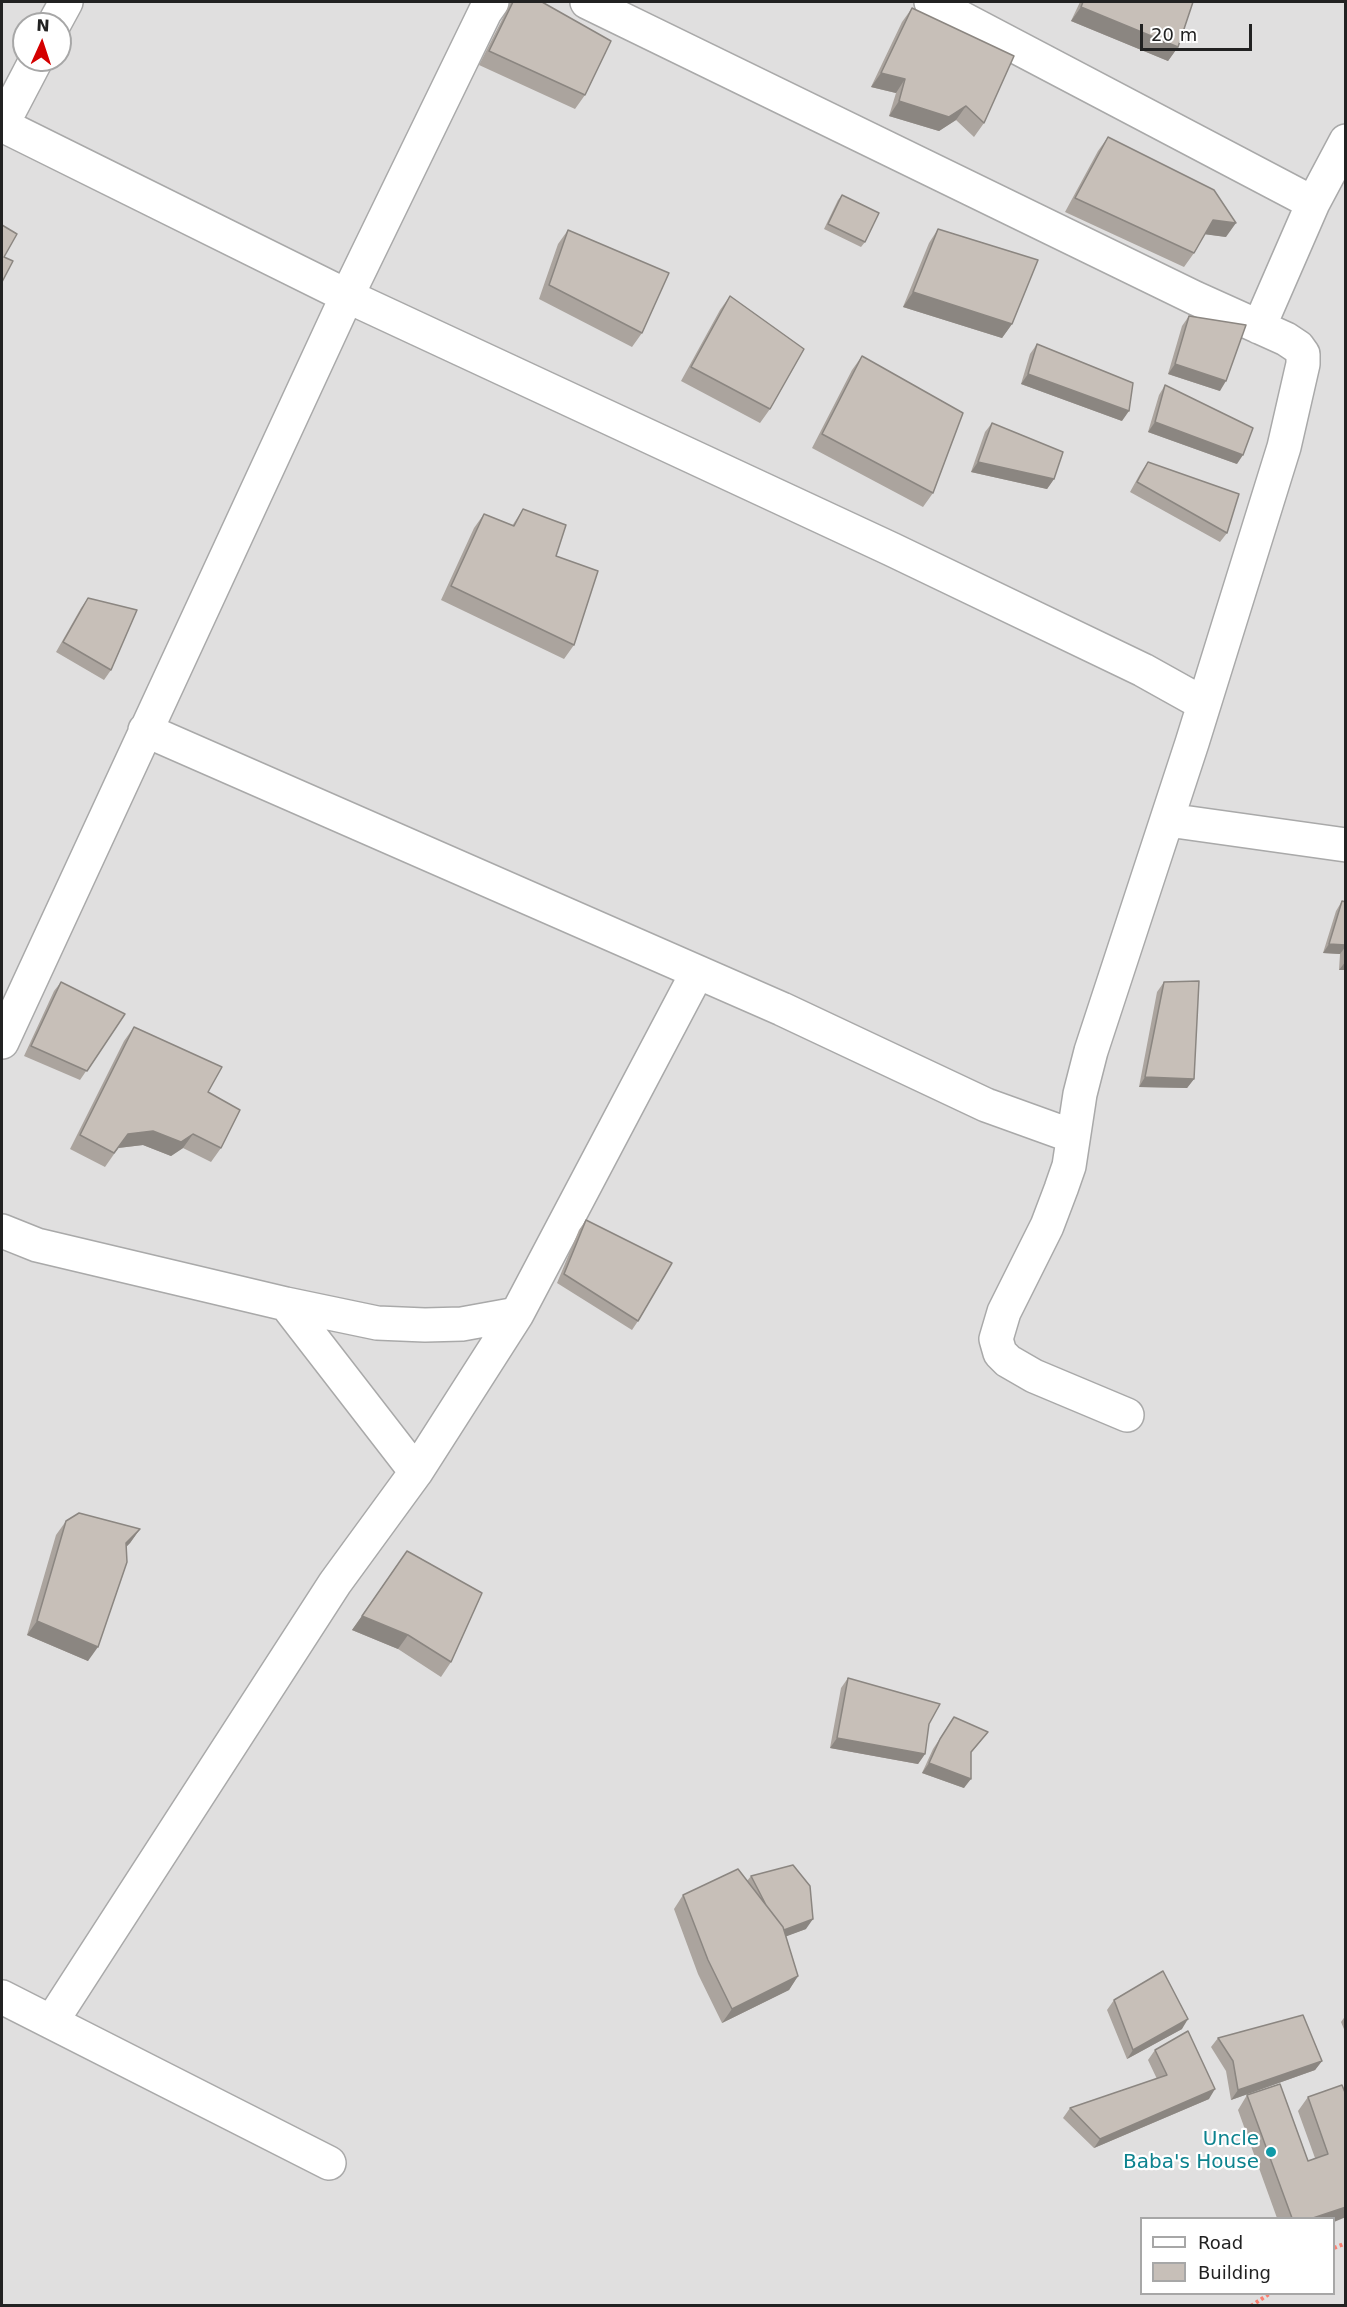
<!DOCTYPE html>
<html>
<head>
<meta charset="utf-8">
<style>
	body { margin:0 }
	#map { position:relative; width:1347px; height:2307px; overflow:hidden; background:#f2efe9; font-family:"DejaVu Sans",sans-serif }
	canvas { display:block }
	.frame { position:absolute; inset:0; border:3px solid #222; pointer-events:none }
	.legend { position:absolute; left:1140px; top:2217px; width:195px; height:78px; box-sizing:border-box; background:#fff; border:2px solid #a7a7a7; margin:0; padding:8px 10px; list-style:none; font-size:18px; color:#222 }
	.legend li { display:flex; align-items:center; gap:12px; height:30px }
	.legend b { width:30px; border:2px solid #a7a7a7 }
	.north { position:absolute; left:12px; top:12px; width:60px; height:60px; box-sizing:border-box; background:#fff; border:2px solid #a7a7a7; border-radius:50%; rotate:3deg; font-size:16px; font-weight:700; line-height:24px; text-align:center; color:#222 }
	.north::after { content:''; display:block; margin:auto; width:21px; height:27px; background:#d40000; clip-path:polygon(50% 0,100% 100%,50% 72%,0 100%) }
	.scale { position:absolute; left:1140px; top:24px; width:112px; height:27px; box-sizing:border-box; border:3px solid #222; border-top:0; padding-left:8px; font-size:18px; line-height:21px; white-space:nowrap; color:#222; -webkit-text-stroke:4px #fff; paint-order:stroke }
</style>
</head>
<body>
<div id="map">
<canvas width="1347" height="2307"></canvas>
<div class="frame"></div>
<ul class="legend">
<li><b style="height:8px;background:#fff"></b>Road</li>
<li><b style="height:16px;background:#c7bfb8"></b>Building</li>
</ul>
<div class="north">N</div>
<div class="scale">20 m</div>
</div>
<script>
const ctx = document.querySelector('canvas').getContext('2d');
ctx.lineJoin = 'round';
function fillPath(path, color) { ctx.fillStyle = color; ctx.fill(path, 'evenodd'); }
function trace(path, color, width, dash) { ctx.strokeStyle = color; ctx.lineWidth = width; ctx.lineCap = dash ? 'butt' : 'round'; ctx.setLineDash(dash || []); ctx.stroke(path); }
function write(font, color, halo, rows, align = 'center') {
  ctx.font = font + ' "DejaVu Sans",sans-serif'; ctx.lineWidth = 4.5; ctx.setLineDash([]); ctx.textBaseline = 'middle'; ctx.strokeStyle = halo; ctx.fillStyle = color; for (const [text, x, y, turn = 0] of rows) {
    ctx.save(); ctx.translate(x, y); ctx.rotate((+turn || 0) * Math.PI / 180); ctx.textAlign = isNaN(turn) ? turn : align; if (halo) ctx.strokeText(text, 0, 0); ctx.fillText(text, 0, 0); ctx.restore();
  }
}
fillPath(new Path2D(`
	M2 2H1345V2305H2ZM24 24H60V60H24ZM1142 2218H1334V2294H1142Z`), '#e0dfdf');
const minor = new Path2D(`
	M587 2 1195 298 1286 339 1298 347 1303 354V364L1284 447 1192 743 1091 1051 1080 1094 1069 1166 1061 1189 1047 1226 1004 1312 996 1339 1000 1353 1008 1361 1034 1376 1127 1415
	M931 2 1313 203
	M54 24 66 2
	M2 125 347 296 891 549 1143 670 1204 704
	M2 125 36 60
	M1259 327 1313 203 1346 141
	M145 730 782 1009 986 1105 1072 1136
	M1168 820 1346 845
	M2 1042 347 296 485 12 492 2
	M2 1231 37 1245 286 1304 377 1323 425 1325 462 1324 517 1314
	M286 1304 416 1472
	M2 1997 329 2163
	M52 2021 335 1583 416 1472 517 1314 697 973`);
trace(minor, '#a9a9a9', 36);
trace(new Path2D(`
	M1334 2248 1346 2243
	M1251 2306 1269 2294`), '#fa8072', 4, [3, 3]);
trace(minor, '#fff', 33);
fillPath(new Path2D(`
	M511 2H542L585 95 575 109 479 65Z
	M1080 2H1193L1178 47 1168 61 1071 21Z
	M912 8 984 123 974 137 956 120 939 131 889 116 896 93 871 87 902 22Z
	M1108 137 1226 237 1205 234 1194 253 1184 267 1065 212 1098 151Z
	M842 195 865 242 861 247 824 229 838 200Z
	M938 229 1012 324 1002 338 903 307 929 243Z
	M568 230 642 333 632 347 539 299 558 244Z
	M730 296 770 409 760 423 681 381 720 310Z
	M1189 316 1220 391 1168 374 1182 326Z
	M1037 344 1122 421 1021 384 1030 354Z
	M862 356 933 493 923 507 812 448 852 370Z
	M1165 385 1237 464 1148 432 1159 395Z
	M992 423 1054 479 1047 489 971 472 985 432Z
	M1148 462 1227 533 1220 542 1130 492 1141 472Z
	M523 509 556 556 574 645 564 659 441 600 474 528 484 514 512 526Z
	M88 598 111 670 104 680 56 652 81 608Z
	M1342 901 1346 902V970H1339L1340 954 1323 953 1336 911Z
	M61 982 125 1014 80 1080 24 1056 54 991Z
	M1164 982 1194 1079 1187 1088 1139 1087 1157 992Z
	M134 1027 208 1092 221 1148 211 1162 183 1148 171 1156 143 1145 118 1148 105 1167 70 1149 124 1041Z
	M586 1220 638 1321 632 1330 557 1283 579 1230Z
	M66 1521 140 1529 130 1543 126 1547 88 1661 27 1635 56 1535Z
	M407 1551 451 1662 441 1677 398 1649 352 1630Z
	M848 1678 929 1724 925 1754 918 1764 830 1748 841 1688Z
	M954 1717 981 1741 971 1753 964 1788 922 1773 933 1749Z
	M751 1876 806 1929 786 1936 798 1976 789 1990 722 2023 698 1974 674 1909 683 1895 747 1881Z
	M1114 2000 1182 2029 1127 2059 1107 2010Z
	M1346 2015V2034L1341 2022Z
	M1218 2038 1322 2061 1315 2070 1231 2100 1226 2071 1211 2047Z
	M1155 2050 1209 2099 1094 2148 1063 2118 1070 2108 1157 2079 1148 2060Z
	M1247 2095 1308 2161 1315 2158 1298 2111 1308 2097 1346 2095 1334 2218H1277L1238 2110Z`), '#aba49e');
fillPath(new Path2D(`
	M1081 7 1178 47 1168 61 1071 21Z
	M881 73 905 79 896 93 871 87Z
	M899 101 966 106 956 120 939 131 889 116Z
	M1213 220 1236 223 1226 237 1203 234Z
	M913 292 1012 324 1002 338 903 307Z
	M1175 364 1226 381 1220 391 1168 374Z
	M1028 374 1129 411 1122 421 1021 384Z
	M1155 422 1243 455 1237 464 1148 432Z
	M978 462 1054 479 1047 489 971 472Z
	M1329 944 1346 945V946L1340 954 1323 953Z
	M1346 961V970H1339Z
	M1145 1077 1194 1079 1187 1088 1139 1087Z
	M153 1131 193 1134 183 1148 171 1156 143 1145 118 1148 105 1167 128 1134Z
	M140 1529 130 1543 116 1557 126 1543Z
	M362 1616 408 1635 398 1649 352 1630Z
	M37 1621 98 1647 88 1661 27 1635Z
	M837 1738 925 1754 918 1764 830 1748Z
	M929 1763 971 1779 964 1788 922 1773Z
	M813 1919 806 1929 774 1941 780 1932Z
	M798 1976 789 1990 722 2023 732 2009Z
	M1188 2019 1182 2029 1127 2059 1133 2050Z
	M1322 2061 1315 2070 1231 2100 1238 2090Z
	M1215 2089 1209 2099 1094 2148 1100 2139Z
	M1346 2207V2217L1334 2222V2218H1313Z`), '#8b8681');
const building = new Path2D(`
	M513 2H542L611 41 585 95 489 51Z
	M1083 2H1193L1178 47 1081 7Z
	M912 8 1014 56 984 123 966 106 949 117 899 101 905 79 881 73Z
	M1108 137 1214 190 1236 223 1213 220 1194 253 1075 198Z
	M842 195 879 213 865 242 828 224Z
	M2 225 17 234 4 257 13 261 2 282Z
	M938 229 1038 260 1012 324 913 292Z
	M568 230 669 273 642 333 549 285Z
	M730 296 804 349 770 409 691 367Z
	M1189 316 1246 325 1226 381 1175 364Z
	M1037 344 1133 383 1129 411 1028 374Z
	M862 356 963 413 933 493 822 434Z
	M1165 385 1253 428 1243 455 1155 422Z
	M992 423 1063 452 1054 479 978 462Z
	M1148 462 1239 494 1227 533 1137 482Z
	M523 509 566 525 556 556 598 571 574 645 451 586 484 514 514 526Z
	M88 598 137 610 111 670 63 642Z
	M1342 901 1346 902V945L1329 944Z
	M1199 981 1194 1079 1145 1077 1164 982Z
	M61 982 125 1014 87 1071 31 1046Z
	M134 1027 222 1067 208 1092 240 1110 221 1148 193 1134 181 1142 153 1131 128 1134 114 1153 80 1135Z
	M586 1220 672 1263 638 1321 564 1274Z
	M79 1513 140 1529 126 1543 127 1562 98 1647 37 1621 66 1521Z
	M407 1551 482 1593 451 1662 408 1635 362 1616Z
	M848 1678 940 1704 929 1724 925 1754 837 1738Z
	M954 1717 988 1732 971 1752V1779L929 1763 940 1739Z
	M793 1865 810 1886 813 1919 784 1930 783 1927 766 1905 751 1876Z
	M738 1869 783 1927 798 1976 732 2009 708 1960 683 1895Z
	M1163 1971 1188 2019 1133 2050 1114 2000Z
	M1303 2015 1322 2061 1238 2090 1233 2061 1218 2038Z
	M1188 2031 1215 2089 1100 2139 1070 2108 1167 2075 1155 2050Z
	M1280 2084 1308 2161 1328 2154 1308 2097 1342 2085 1346 2095V2207L1313 2218H1292L1247 2095Z`);
fillPath(building, '#c7bfb8');
trace(building, '#8b8681', 1.5);
for (const [x, y, r, color] of [
	[1271,2152,6,"#0f9aa8"]
]) { const dot = new Path2D(); dot.arc(x, y, r, 0, 2 * Math.PI); ctx.fillStyle = color; ctx.fill(dot); trace(dot, '#fff', 2); }
write('20px', '#0d838f', '#fff', [
	["Uncle",1259,2140],
	["Baba's House",1259,2163]
], 'right');
</script>
</body>
</html>
